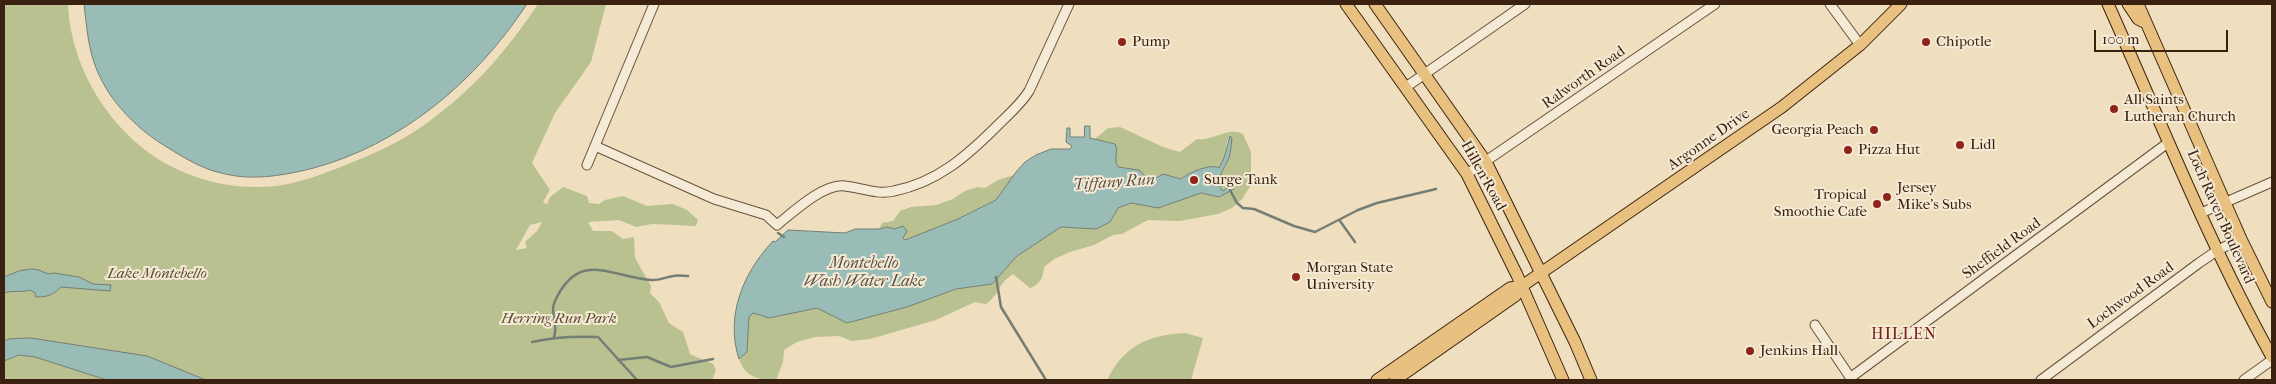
<!DOCTYPE html>
<html>
<head>
<meta charset="utf-8">
<style>
	body { margin:0 }
	#map { position:relative; width:2276px; height:384px; overflow:hidden; background:#efdfbf; font-family:"IM FELL French Canon",serif }
	canvas { display:block }
	.frame { position:absolute; inset:0; border:5px solid #3b2210; pointer-events:none }
	.scale { position:absolute; left:2094px; top:30px; width:134px; height:22px; box-sizing:border-box; border:2px solid #3b2210; border-top:0; padding-left:6px; font-size:15px; line-height:18px; white-space:nowrap; color:#3b2210; -webkit-text-stroke:4px #f5ead5; paint-order:stroke }
</style>
</head>
<body>
<div id="map">
<canvas width="2276" height="384"></canvas>
<div class="frame"></div>
<div class="scale">100 m</div>
</div>
<script>
const ctx = document.querySelector('canvas').getContext('2d');
ctx.lineJoin = 'round';
function fillPath(path, color) { ctx.fillStyle = color; ctx.fill(path, 'evenodd'); }
function trace(path, color, width, dash) { ctx.strokeStyle = color; ctx.lineWidth = width; ctx.lineCap = dash ? 'butt' : 'round'; ctx.setLineDash(dash || []); ctx.stroke(path); }
function write(font, color, halo, rows, align = 'center') {
  ctx.font = font + ' "IM FELL French Canon",serif'; ctx.lineWidth = 4; ctx.setLineDash([]); ctx.textBaseline = 'middle'; ctx.strokeStyle = halo; ctx.fillStyle = color; for (const [text, x, y, turn = 0] of rows) {
    ctx.save(); ctx.translate(x, y); ctx.rotate((+turn || 0) * Math.PI / 180); ctx.textAlign = isNaN(turn) ? turn : align; if (halo) ctx.strokeText(text, 0, 0); ctx.fillText(text, 0, 0); ctx.restore();
  }
}
fillPath(new Path2D(`
	M4 4H68C70 52 92 98 125 132 163 172 221 192 276 186 301 183 325 173 348 164 381 151 413 136 440 113 479 83 511 45 538 4H606L591 62 555 113 532 163 550 190 543 202 547 204 550 197 563 187 587 196 589 203 599 204 605 200 623 196 647 206 673 204 687 210 698 220 696 226 652 224 636 227 619 220 588 222 593 231H612L623 239 634 237 635 258 651 286 650 293 659 302 669 323 683 332 690 354 713 364 716 370 712 380H4ZM542 222 537 231 525 242 527 248 516 250 530 225Z
	M1120 127 1163 147 1180 152 1197 139C1214 141 1227 126 1243 134L1251 152V185L1242 199 1232 208 1218 214 1180 221 1148 220 1122 234 1113 235 1094 245 1070 252 1054 259 1044 267C1043 279 1040 284 1030 288L1013 274C998 283 1000 294 986 304L975 302 936 320 870 339 852 341 839 336 815 337 797 342 784 350 783 362 776 380C758 380 745 377 739 359L747 352 749 317 753 313 769 318 817 308 847 323 907 307 956 289 992 284 1017 256 1061 227 1096 229 1110 222 1118 208 1131 203 1158 208 1201 193 1219 197 1224 194V191L1220 189V175L1226 166 1231 148 1228 138 1223 163 1219 168 1185 175 1181 179 1168 175 1146 177 1139 170 1118 167 1114 156 1117 148 1095 139 1108 128Z
	M1014 175 996 200 958 219 905 240C896 232 893 225 879 229L882 223 893 221 900 211 911 207 936 205 953 199 965 191 977 187 985 188 998 180Z
	M1185 333 1203 338 1191 380H1107C1124 346 1147 335 1185 333Z`), '#bac191');
const water = new Path2D(`
	M84 4H527C476 81 402 145 310 169 280 176 251 181 221 173 203 169 186 159 170 149 134 128 101 94 91 52 87 36 86 20 84 4Z
	M1085 126H1090V138L1115 144C1119 151 1113 158 1118 167L1139 170 1146 177H1158L1163 174 1181 179C1187 173 1212 163 1219 168L1224 158 1230 136 1232 138C1231 144 1231 151 1229 158 1225 168 1213 182 1223 191L1231 185 1234 189 1219 197 1201 193 1158 208 1131 203 1118 208 1110 222 1096 229 1061 227 1017 256 992 284 956 289 907 307 847 323 817 308 769 318 753 313 749 317 747 352 739 359C725 316 743 273 773 241L775 242 788 230 845 233 855 229H879L887 227 895 229 903 226 907 231 903 238 905 240 958 219 996 200 1016 172 1025 162 1036 155 1051 149H1070L1072 146 1066 142 1067 128H1070V137H1084Z
	M32 269 39 270 48 274 54 273 79 277 93 284 111 285 110 291 61 287C53 295 48 297 36 297L35 293 30 290C21 293 12 290 4 293V277L19 271Z
	M31 338 147 356 206 380H107L35 357 19 355 4 361V341L9 339Z`);
fillPath(water, '#9abcb7');
trace(water, '#747e74', 1);
trace(new Path2D(`
	M1230 190 1237 203 1243 208 1254 209 1294 226 1315 232 1358 210 1377 203 1436 189
	M1340 221 1355 242
	M778 233 784 237
	M996 277 1001 307 1046 380
	M554 337C559 324 549 313 555 301 579 249 611 277 651 280 658 281 666 277 673 276 678 275 684 276 688 276
	M532 342C554 337 576 336 598 337L637 380
	M618 360 647 357 671 367 713 359`), '#747e74', 2.5);
const minor = new Path2D(`
	M1830 4 1860 45
	M1406 87 1525 4
	M595 146 714 199 766 215 777 225C793 212 824 183 845 186 862 188 877 195 894 191 938 182 967 156 998 125 1009 114 1021 104 1029 91L1069 4
	M587 165 654 4
	M1467 174 1715 4
	M2201 213 2272 182
	M1815 325 1852 380
	M1850 378 2169 142
	M2041 380 2199 263 2218 250 2241 239
	M2244 380 2272 360`);
const major = new Path2D(`
	M1346 4 1467 174 1517 275 1563 380
	M1375 4 1486 162 1575 342 1591 380
	M2108 4C2161 122 2209 244 2272 357
	M2128 4 2138 19 2144 22
	M2138 4 2241 239 2272 302
	M1377 380 1510 288 1522 286
	M1395 380 1515 296 1522 286 1782 107 1860 45 1901 4`);
trace(minor, '#68513c', 11);
trace(major, '#3b2210', 13);
trace(minor, '#f5ead5', 9);
trace(major, '#e8c080', 11);
for (const [x, y, r, color] of [
	[1122,42,5,"#8f2418"],
	[1926,42,5,"#8f2418"],
	[2114,109,5,"#8f2418"],
	[1874,130,5,"#8f2418"],
	[1960,145,5,"#8f2418"],
	[1848,150,5,"#8f2418"],
	[1194,180,5,"#8f2418"],
	[1887,197,5,"#8f2418"],
	[1877,204,5,"#8f2418"],
	[1296,277,5,"#8f2418"],
	[1750,351,5,"#8f2418"]
]) { const dot = new Path2D(); dot.arc(x, y, r, 0, 2 * Math.PI); ctx.fillStyle = color; ctx.fill(dot); trace(dot, '#f5ead5', 2); }
write('15px', '#3b2210', '#f5ead5', [
	["Pump",1132,42],
	["Chipotle",1936,42],
	["All Saints",2124,100],
	["Lutheran Church",2124,117],
	["Georgia Peach",1864,130,"right"],
	["Lidl",1970,145],
	["Pizza Hut",1858,150],
	["Surge Tank",1204,180],
	["Jersey",1897,188],
	["Mike's Subs",1897,205],
	["Tropical",1867,195,"right"],
	["Smoothie Cafe",1867,212,"right"],
	["Morgan State",1306,268],
	["University",1306,285],
	["Jenkins Hall",1760,351]
], 'left');
write('15px', '#3b2210', '#f5ead5', [
	["Ralworth Road",1584,78,-35],
	["Argonne Drive",1709,140,-35],
	["Hillen Road",1483,176,61],
	["Loch Raven Boulevard",2220,217,66],
	["Sheffield Road",2002,249,-36],
	["Lochwood Road",2131,296,-36]
]);
write('italic 15px', '#5b4a30', '#f5ead5', [
	["Lake Montebello",157,274],
	["Herring Run Park",559,319]
]);
write('italic 16px', '#585042', '#f5ead5', [
	["Tiffany Run",1114,183,-4],
	["Montebello",864,264],
	["Wash Water Lake",864,282]
]);
ctx.letterSpacing = '1px';
write('16px', '#7a1f14', '#f5ead5', [
	["HILLEN",1904,335]
]);
ctx.letterSpacing = '0px';
</script>
</body>
</html>
